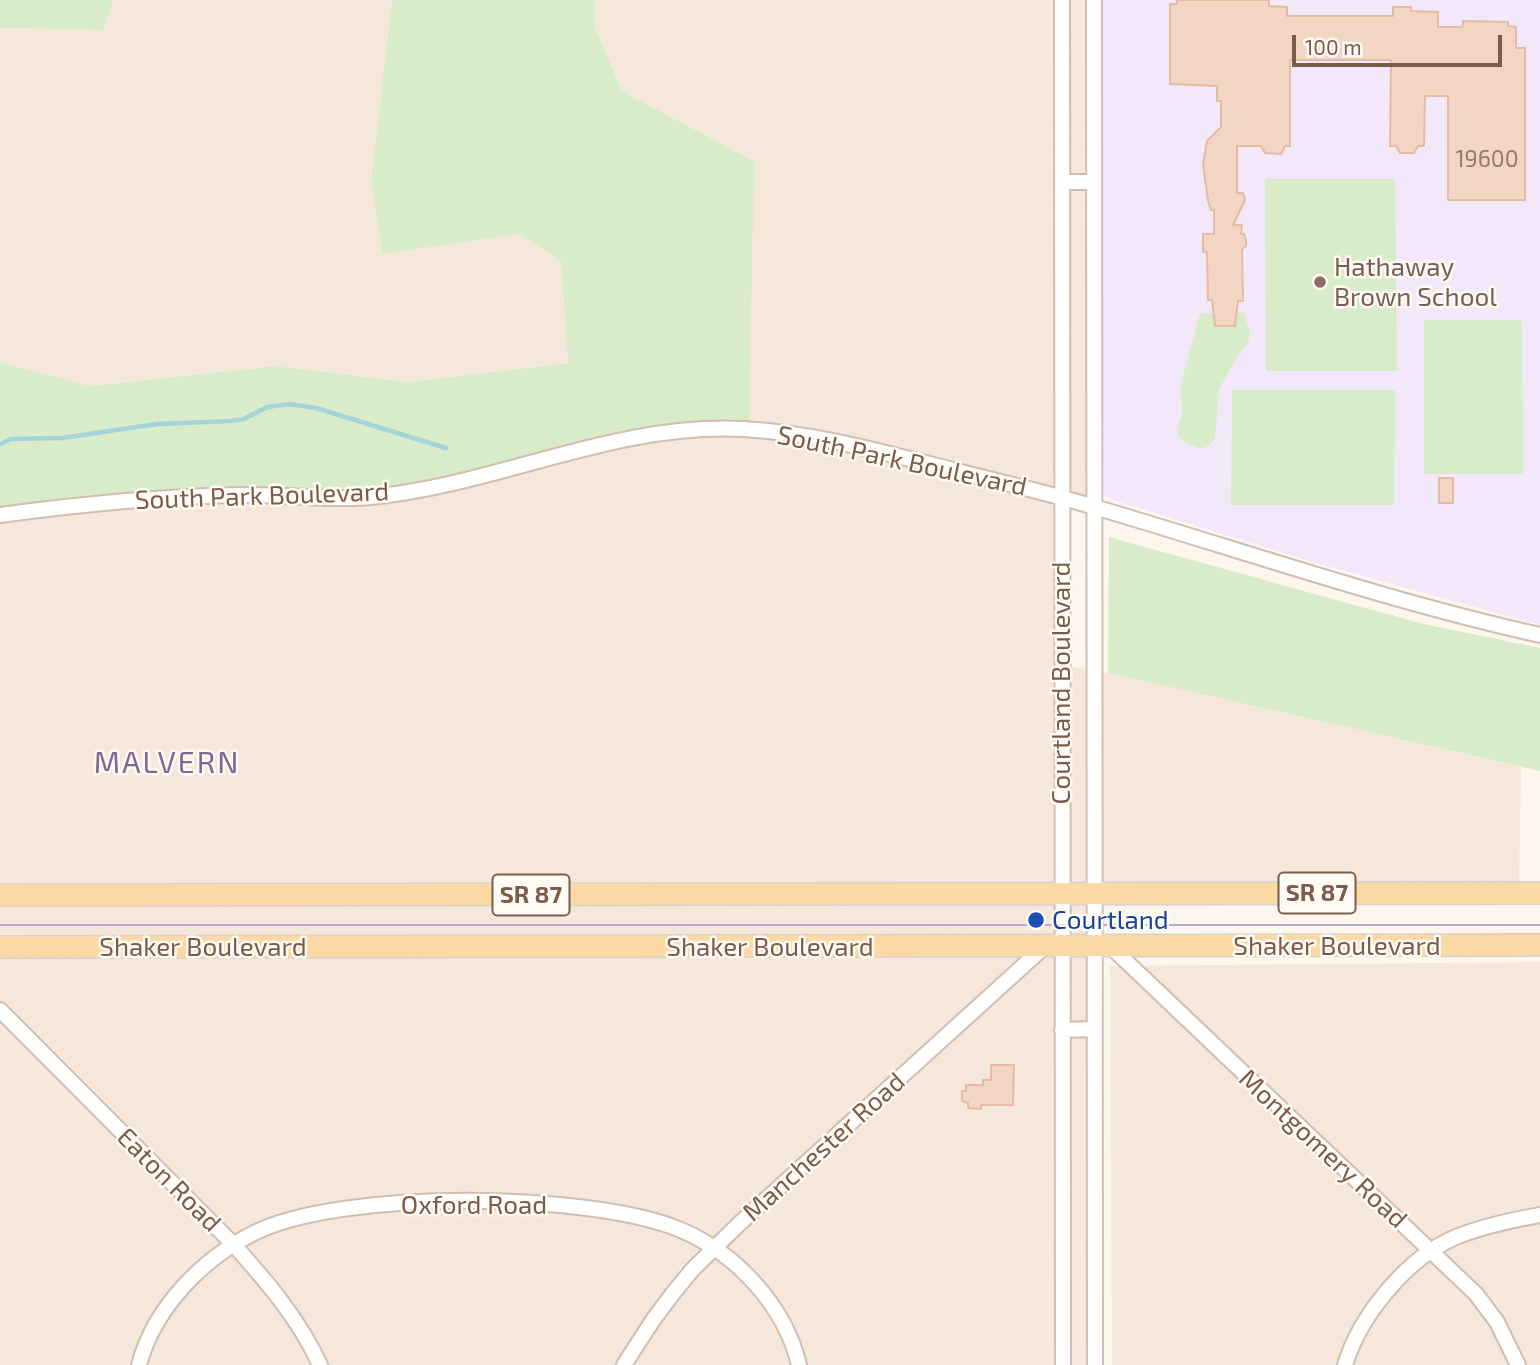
<!DOCTYPE html>
<html>
<head>
<meta charset="utf-8">
<style>
	body { margin:0 }
	#map { position:relative; width:1540px; height:1365px; overflow:hidden; background:#fdf6ec; font-family:"Exo 2",sans-serif }
	canvas { display:block }
	.scale { position:absolute; left:1292px; top:35px; width:210px; height:32px; box-sizing:border-box; border:4px solid #7a5c4d; border-top:0; padding-left:9px; font-size:21px; line-height:24px; white-space:nowrap; color:#7a5c4d; -webkit-text-stroke:5px #fffaf3; paint-order:stroke }
</style>
</head>
<body>
<div id="map">
<canvas width="1540" height="1365"></canvas>
<div class="scale">100 m</div>
</div>
<script>
const ctx = document.querySelector('canvas').getContext('2d');
ctx.lineJoin = 'round';
function fillPath(path, color) { ctx.fillStyle = color; ctx.fill(path, 'evenodd'); }
function trace(path, color, width, dash) { ctx.strokeStyle = color; ctx.lineWidth = width; ctx.lineCap = dash ? 'butt' : 'round'; ctx.setLineDash(dash || []); ctx.stroke(path); }
function write(font, color, halo, rows, align = 'center') {
  ctx.font = font + ' "Exo 2",sans-serif'; ctx.lineWidth = 5; ctx.setLineDash([]); ctx.textBaseline = 'middle'; ctx.strokeStyle = halo; ctx.fillStyle = color; for (const [text, x, y, turn = 0] of rows) {
    ctx.save(); ctx.translate(x, y); ctx.rotate((+turn || 0) * Math.PI / 180); ctx.textAlign = isNaN(turn) ? turn : align; if (halo) ctx.strokeText(text, 0, 0); ctx.fillText(text, 0, 0); ctx.restore();
  }
}
fillPath(new Path2D(`
	M114 0H392L371 180 382 253 519 233 561 261 568 363 408 382 276 366 90 386 0 362V28L103 30Z
	M595 0H1094V506L1063 497 1062 665 1108 673 1521 767 1519 893 1093 894 1095 1365H0V515L623 439 754 161 622 91 594 25Z
	M1540 962V1365H1112L1110 966Z`), '#f5e8da');
fillPath(new Path2D(`
	M1100 0H1540V625L1312 562 1110 499 1106 496 1102 490 1101 384Z`), '#f3e8fa');
fillPath(new Path2D(`
	M0 0H114L103 30 0 28Z
	M392 0H595L594 25 622 91 754 161 749 429 683 430 367 497 251 494 0 515V362L90 386 276 366 408 382 568 363 561 261 519 234 382 254 371 180Z
	M1265 179H1395L1397 371H1266Z
	M1200 313 1215 314 1216 326H1235V313H1244L1250 333 1248 344 1243 347 1219 389 1215 438 1209 446 1200 449 1185 442 1179 438 1177 429 1182 416 1181 384Z
	M1424 320H1522L1523 474H1424Z
	M1232 390H1395L1394 505H1231Z
	M1109 537 1423 624 1540 648V771L1108 673Z`), '#d8ecc9');
trace(new Path2D(`
	M0 444 11 439 62 438 157 424 231 421 244 419 267 407 290 404 316 408 446 448`), '#a5d3da', 4.5);
const building = new Path2D(`
	M1177 0H1269V6L1287 7V16H1393V7H1411V11L1438 12V27H1463V21L1508 22V26L1516 27V48H1525V200H1448V96H1425L1424 146H1418L1414 153H1400L1396 146H1390L1391 60H1290V146H1285L1281 154 1265 153 1261 146H1237V193H1243L1245 200 1233 225H1242L1241 234H1244L1246 240V246L1242 249 1243 301H1238L1235 326H1215L1212 300H1208L1207 252H1203V234H1214V210H1211L1208 201 1203 164 1207 141 1221 127V101H1217V86L1170 84V4H1177Z
	M1439 478H1453V503H1439Z
	M991 1065H1014L1013 1105H981V1109L968 1108V1103L962 1101V1091H966V1085H983V1080H991Z`);
fillPath(building, '#f3d5c3');
trace(building, '#e6bba3', 2);
const street = new Path2D(`
	M1062 0 1063 1365
	M1094 0 1095 1365
	M1062 182H1094
	M0 515C82 504 162 496 244 495 286 494 329 501 371 497 497 485 615 422 744 429 817 433 889 454 961 472 1004 483 1048 493 1091 506 1241 550 1387 601 1540 635
	M1110 946 1476 1294 1497 1322 1518 1365
	M0 1010 234 1245C267 1282 299 1319 320 1365
	M1062 1030 1094 1029
	M139 1365C154 1308 202 1259 254 1233 342 1189 591 1192 681 1230 737 1254 785 1306 799 1365
	M624 1365 653 1320 674 1292 693 1269 740 1223 1044 947
	M1345 1365C1360 1315 1408 1257 1456 1237 1483 1226 1512 1220 1540 1215`);
const primary = new Path2D(`
	M0 895 1540 893
	M0 947 1540 945`);
trace(street, '#d1beb0', 18);
trace(primary, '#dad1cd', 24);
trace(street, '#fff', 14);
trace(primary, '#fbd9a5', 21);
trace(new Path2D(`
	M0 925H1540`), '#b9a8c9', 2);
for (const [x, y, r, color] of [
	[1320,282,7,"#8d6e63"],
	[1036,920,9,"#1a4fb4"]
]) { const dot = new Path2D(); dot.arc(x, y, r, 0, 2 * Math.PI); ctx.fillStyle = color; ctx.fill(dot); trace(dot, '#fffaf3', 2.5); }
write('23px', '#987a6a', null, [
	["19600",1487,159]
]);
for (const [x, y, w] of [
	[1317,893,77],
	[531,895,77]
]) { const box = new Path2D(); box.roundRect(x - w / 2, y - 20.5, w, 41, 5); ctx.fillStyle = '#fffaf3'; ctx.fill(box); trace(box, '#7a5c4d', 2); }
write('bold 24px', '#7a5c4d', null, [
	["SR 87",1317,893],
	["SR 87",531,895]
]);
write('26px', '#785e54', '#fffaf3', [
	["Hathaway",1334,267],
	["Brown School",1334,297]
], 'left');
write('26px', '#7a5c4d', '#fffaf3', [
	["South Park Boulevard",902,461,12],
	["South Park Boulevard",262,496,-2],
	["Courtland Boulevard",1061,683,-90],
	["Shaker Boulevard",1337,946],
	["Shaker Boulevard",203,947],
	["Shaker Boulevard",770,947],
	["Manchester Road",824,1147,-42],
	["Montgomery Road",1323,1149,43],
	["Eaton Road",169,1180,45],
	["Oxford Road",474,1205]
]);
write('26px', '#164399', '#fffaf3', [
	["Courtland",1052,920]
], 'left');
ctx.letterSpacing = '2px';
write('30px', '#846695', '#fffaf3', [
	["MALVERN",167,763]
]);
ctx.letterSpacing = '0px';
</script>
</body>
</html>
